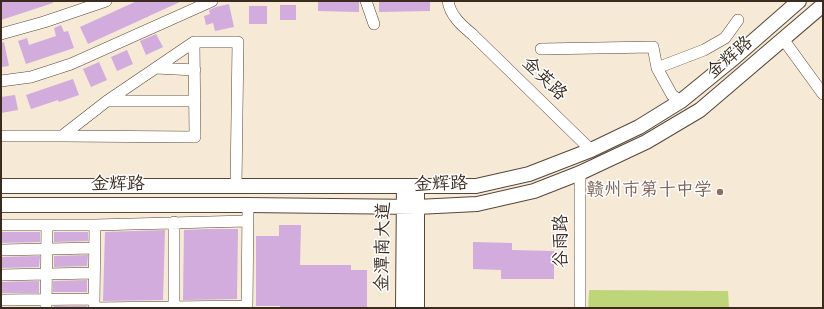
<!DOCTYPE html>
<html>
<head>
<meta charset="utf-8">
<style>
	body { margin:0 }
	#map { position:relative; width:824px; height:309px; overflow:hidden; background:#f6e9d5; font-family:"Indie Flower",sans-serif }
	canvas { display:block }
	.frame { position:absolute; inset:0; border:2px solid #3b2a1e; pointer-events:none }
</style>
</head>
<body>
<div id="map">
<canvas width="824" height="309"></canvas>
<div class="frame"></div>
</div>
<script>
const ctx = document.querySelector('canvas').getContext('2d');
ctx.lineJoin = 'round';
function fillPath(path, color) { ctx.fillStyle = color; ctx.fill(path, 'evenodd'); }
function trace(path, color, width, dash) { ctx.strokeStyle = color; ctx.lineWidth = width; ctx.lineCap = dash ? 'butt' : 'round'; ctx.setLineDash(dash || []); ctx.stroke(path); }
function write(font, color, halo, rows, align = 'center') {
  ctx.font = font + ' "Indie Flower","LXGW WenKai TC",sans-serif'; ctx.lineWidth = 3; ctx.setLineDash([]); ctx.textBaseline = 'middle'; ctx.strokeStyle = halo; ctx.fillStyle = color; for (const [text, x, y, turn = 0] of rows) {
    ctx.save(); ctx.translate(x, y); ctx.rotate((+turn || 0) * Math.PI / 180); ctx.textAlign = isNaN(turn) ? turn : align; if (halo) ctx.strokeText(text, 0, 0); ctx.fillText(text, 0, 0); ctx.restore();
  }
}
fillPath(new Path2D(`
	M589 290 728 291 729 308H588Z`), '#bed57a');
fillPath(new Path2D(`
	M4 1H53V3L1 20V2Z
	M137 1H182L88 44 80 27Z
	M318 1H359V12L318 11Z
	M379 1H430V11L379 12Z
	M229 4 234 27 215 31 213 23 206 25 204 16 210 14 209 10 216 7Z
	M280 5H296V20H280Z
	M249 6H267V24H249Z
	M61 25 64 32 68 31 74 48 26 64 18 41 27 38 29 45 56 36 54 28Z
	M156 34 163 47 146 55 140 41Z
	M4 42 9 66 1 67V43Z
	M127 50 133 64 117 71 111 57Z
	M99 62 107 80 91 87 83 69Z
	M73 79 79 95 59 102 58 100 31 109 26 95Z
	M15 95 18 110 1 113V97Z
	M279 225H301L300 265H351V270H367V308H280V306H256V236H279Z
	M208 229H238L237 299 183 300 184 230Z
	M164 230H165L163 300 103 301 105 232Z
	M1 232H40V242L1 243Z
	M54 232H88V241L54 242Z
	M473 242 512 243V250L554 251V279H501V270L473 269Z
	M88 255 87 266 54 267V256Z
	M40 256 39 267 1 268V257Z
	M87 280V292H53V281Z
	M39 281V293H1V282Z
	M54 306H87V308H54Z`), '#d1acdc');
const minor = new Path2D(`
	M366 1 374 24
	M448 1C450 15 461 25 472 34L591 150
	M1 34 44 22 106 1
	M783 39 823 94
	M541 49 653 47 657 68
	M156 68 195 70
	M1 81 31 77 71 64 212 1
	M107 101H195
	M681 101 672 95 657 68 704 50 725 38 738 20
	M1 136H62L107 101 194 42H238L236 186
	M62 136 195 137 194 42
	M580 173V308
	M174 222V308
	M1 225H95L247 221
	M1 250 95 248
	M1 275 94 273
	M1 300 94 299
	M94 305 95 225
	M46 308 47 225
	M94 308 247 306
	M247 308 248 205`);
const major = new Path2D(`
	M1 186H476L529 174 591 150 639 127 681 101 735 57 799 1
	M1 205H248L417 207 477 204 534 191 580 173 646 142 700 110 823 5
	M403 308 404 186
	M417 308V186`);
trace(minor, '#574739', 12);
trace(major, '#574739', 16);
trace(minor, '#fff', 11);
trace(major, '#fff', 14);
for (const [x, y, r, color] of [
	[720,192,4,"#8d6e63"]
]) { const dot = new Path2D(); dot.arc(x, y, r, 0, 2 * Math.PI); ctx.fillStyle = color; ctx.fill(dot); trace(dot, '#fff', 1.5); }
write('18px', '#3b2a1e', '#fff', [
	["金辉路",731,59,-41],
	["金英路",543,80,44],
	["金辉路",118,186],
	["金辉路",441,186,-2],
	["谷雨路",563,241,-90],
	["金潭南大道",385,247,-89]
]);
write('18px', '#785e54', '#fff', [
	["赣州市第十中学",712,192]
], 'right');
</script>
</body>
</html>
